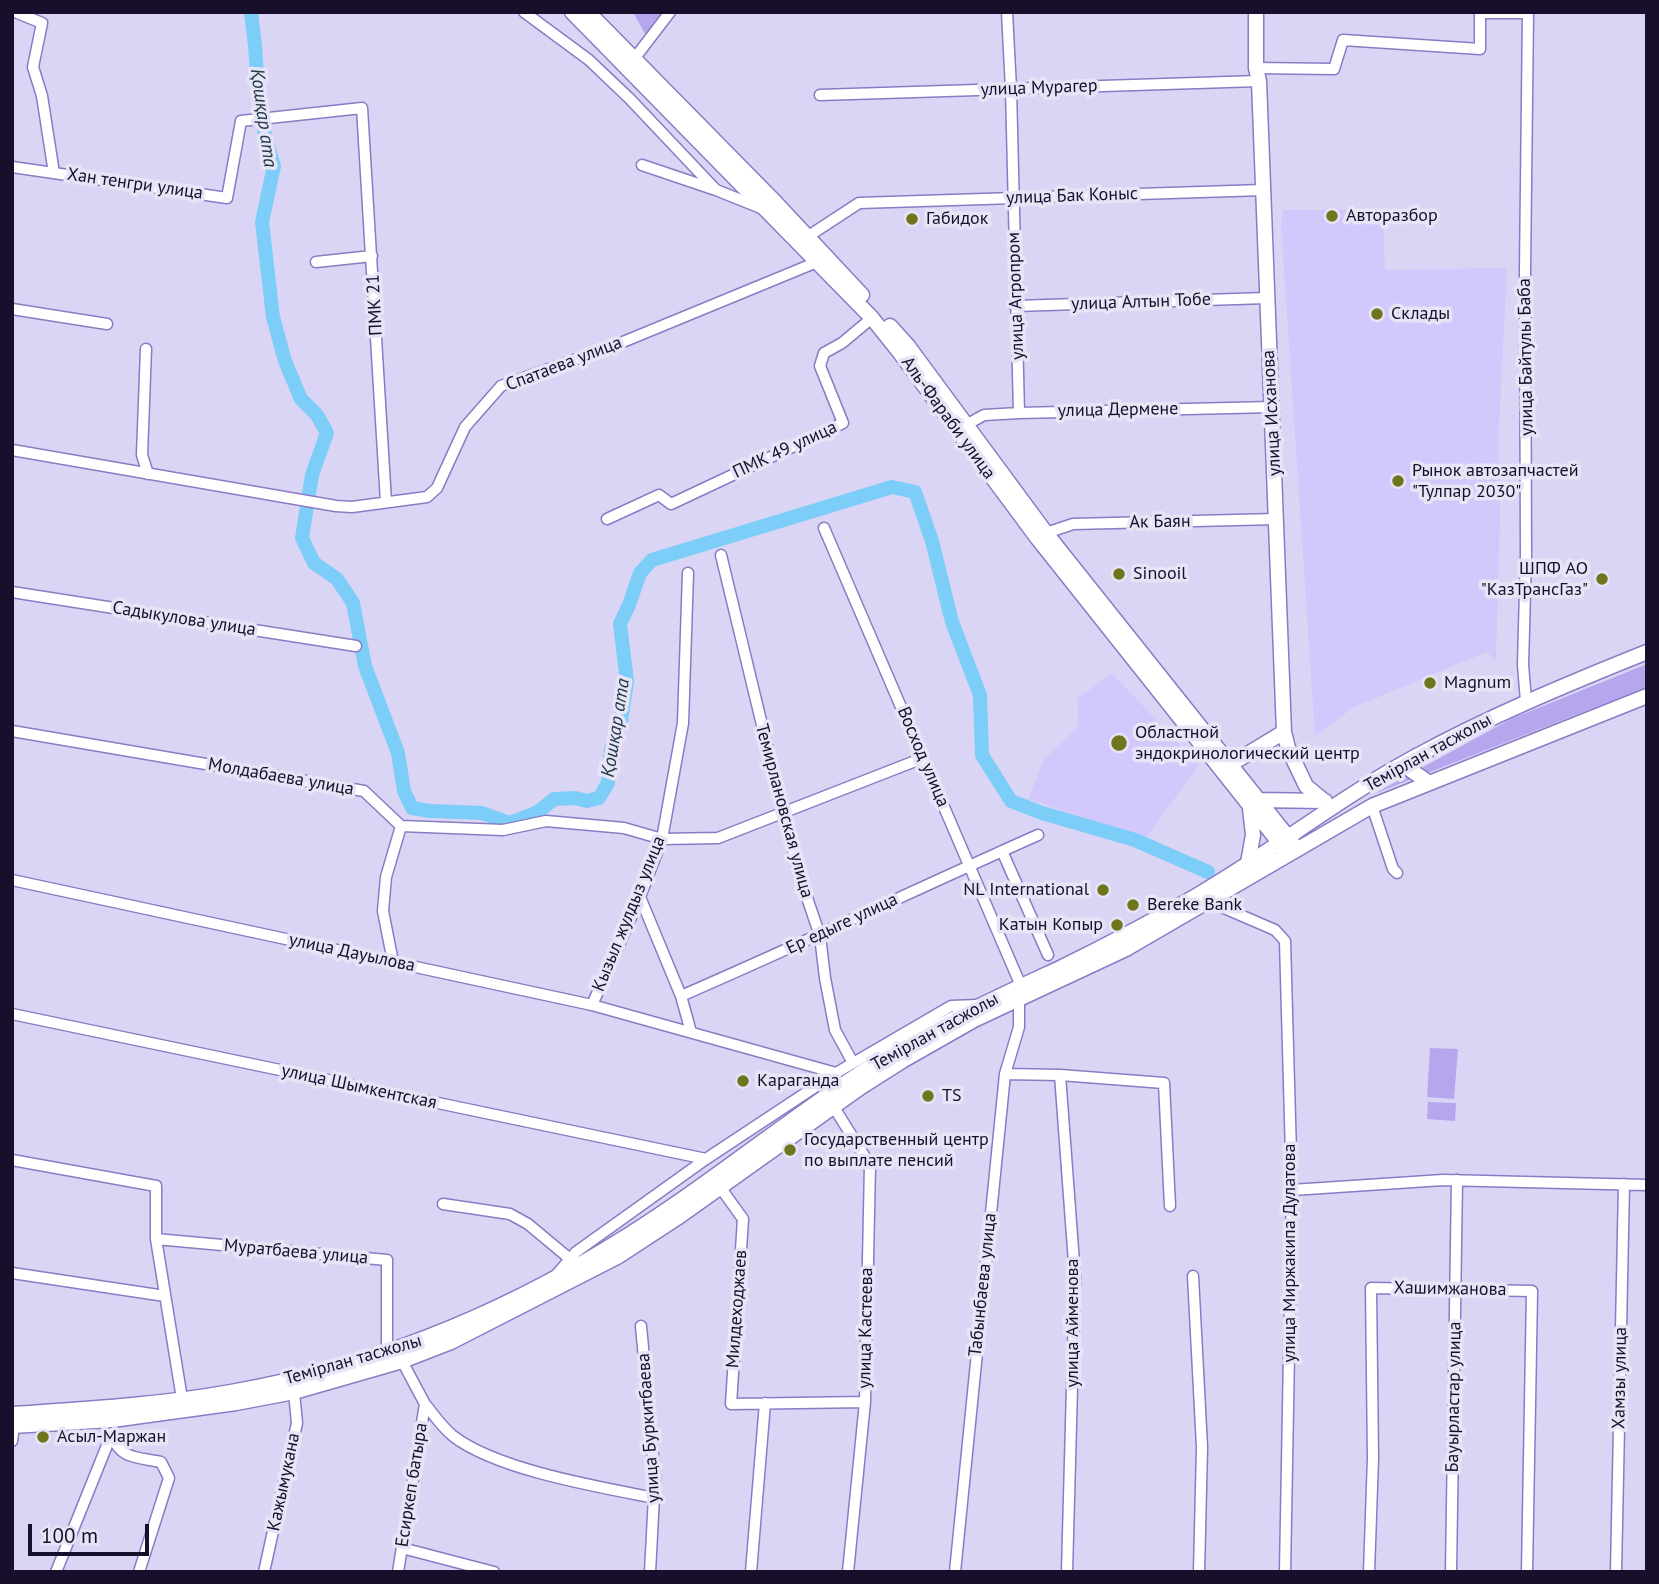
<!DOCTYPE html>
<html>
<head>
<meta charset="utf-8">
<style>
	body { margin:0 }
	#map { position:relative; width:1659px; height:1584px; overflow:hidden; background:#dad5f5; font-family:"PT Sans",sans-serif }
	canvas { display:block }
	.frame { position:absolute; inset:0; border:14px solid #170f2b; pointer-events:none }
	.scale { position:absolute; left:28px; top:1524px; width:121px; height:32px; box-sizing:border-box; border:4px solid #170f2b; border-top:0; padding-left:9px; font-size:21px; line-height:24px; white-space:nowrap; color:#170f2b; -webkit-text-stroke:5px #e7e4f5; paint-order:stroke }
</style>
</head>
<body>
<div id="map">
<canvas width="1659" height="1584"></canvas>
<div class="frame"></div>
<div class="scale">100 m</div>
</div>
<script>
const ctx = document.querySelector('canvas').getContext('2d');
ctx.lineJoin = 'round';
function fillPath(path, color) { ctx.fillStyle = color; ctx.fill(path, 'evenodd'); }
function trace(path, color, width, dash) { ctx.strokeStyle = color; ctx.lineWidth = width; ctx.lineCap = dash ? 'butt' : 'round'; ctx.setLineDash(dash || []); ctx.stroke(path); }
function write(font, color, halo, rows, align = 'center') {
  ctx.font = font + ' "PT Sans",sans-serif'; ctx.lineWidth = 7; ctx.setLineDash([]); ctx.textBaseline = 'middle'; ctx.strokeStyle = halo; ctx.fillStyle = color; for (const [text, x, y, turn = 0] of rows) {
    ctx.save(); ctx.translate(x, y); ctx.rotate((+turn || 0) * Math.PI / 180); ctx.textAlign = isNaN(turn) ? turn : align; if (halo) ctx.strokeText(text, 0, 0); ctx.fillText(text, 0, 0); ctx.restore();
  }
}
fillPath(new Path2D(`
	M1283 210H1380L1383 223 1385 270 1507 268 1498 446 1500 517 1496 661 1487 652 1354 707 1315 736 1281 224Z
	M1112 673 1199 765 1146 838 1028 799 1044 759 1078 727V698Z`), '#d2c8fc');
fillPath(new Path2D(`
	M633 12H671L650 43Z
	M1647 664V687L1374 794 1511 719Z
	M1430 1048 1458 1049 1454 1099 1427 1097Z
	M1428 1102 1456 1103 1455 1121 1427 1119Z`), '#b5a6ee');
trace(new Path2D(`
	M251 12 255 46 259 101 265 136 274 166 262 222 273 317 285 361 301 399 317 415 327 433 312 475 302 538 314 563 337 579 353 603 365 666 398 753 404 791 412 808 430 811 482 813 510 823 538 812 554 799 575 798 587 801 599 798 608 783 611 749 621 721 627 681 620 624 629 605 640 573 652 560 892 487 915 492 932 541 952 622 980 695 982 755 1011 801 1042 813 1135 840 1208 872`), '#7ccdf8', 14);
const minor = new Path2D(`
	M15 12 42 23 33 67 42 96 54 173
	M524 12 589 60 629 98 716 190
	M1007 12 1011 89 1019 413
	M631 63 670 12
	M1256 68 1334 69 1343 40 1480 49V13H1528
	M820 95 1259 81
	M642 165 716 190 761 208
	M12 167 227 198 241 121 362 108 386 502
	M807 237 859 203 1263 190
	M316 262 372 256
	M1015 306 1267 298
	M12 309 107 324
	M146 349 142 455 148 474
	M966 425 984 415 1019 413 1272 407
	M12 450 336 506 352 507 427 497 437 488 465 427 501 386 618 344 822 260
	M607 519 659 495 671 504 843 423 820 366 824 353 842 343 872 318
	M824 528 1021 986
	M1046 533 1073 524 1276 519
	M721 555 783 812 799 874 820 936 825 978 835 1030 853 1063
	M12 592 356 646
	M1526 701 1523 665 1526 554 1525 271 1528 12
	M12 731 364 791 401 826 503 830 546 821 624 828 662 839 718 838 923 758
	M1372 806 1393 869 1397 873
	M1002 851 1048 955
	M12 880 592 1005 836 1073
	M640 897 681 996
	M1210 902 1275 930 1285 941 1292 1190 1285 1572
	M393 962 383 911 386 877 401 826
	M592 1005 640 897 662 839 683 723 688 573
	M12 1014 706 1159
	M691 1032 681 996C801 944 919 888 1038 835
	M1005 1074 1060 1075 1164 1083 1170 1206
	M1060 1075 1075 1276 1067 1572
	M830 1101 870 1165 865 1402 848 1572
	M12 1160 156 1186V1239L183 1405
	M720 1187 743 1219 731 1404 865 1402
	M1292 1190 1443 1180 1647 1185
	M443 1204 510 1214 528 1224 570 1259
	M156 1239 387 1260V1353
	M12 1273 165 1296
	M557 1274 576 1252 706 1159 836 1073 951 1006 978 1005
	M1193 1276 1202 1447 1199 1572
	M641 1326 655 1478 650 1572
	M425 1404C434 1415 442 1427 453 1436 497 1470 599 1487 655 1498
	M112 1435C120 1460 138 1457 161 1462L169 1478 139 1572
	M12 1441 14 1426
	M402 1548 494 1572
	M56 1572 112 1433
	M264 1572 297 1423 294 1392
	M398 1572 425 1404 402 1361
	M751 1572 765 1403
	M955 1572 1005 1074 1019 1027V1000
	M1369 1572 1373 1458 1371 1288 1532 1291 1527 1572
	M1451 1572 1457 1180
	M1616 1572 1624 1184`);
const major = new Path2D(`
	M572 12 872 318 900 353 1038 539 1285 850
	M588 12 776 203 862 295
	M1256 12V68L1259 81 1284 732 1288 748 1306 786 1324 801
	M890 326 908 346 1046 533 1292 842
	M1416 756 1412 771 1428 782
	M1231 764 1284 732
	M1258 800 1325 801
	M1248 863 1253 835 1250 808
	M12 1414C86 1409 159 1405 231 1392 367 1368 497 1316 614 1244 711 1185 797 1110 894 1052 947 1020 1002 995 1058 969 1105 946 1151 922 1196 896 1270 853 1338 799 1413 758 1488 717 1567 684 1647 652
	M12 1426 112 1420 236 1403 294 1392 402 1361 451 1342 619 1256 677 1218 861 1087 902 1061 974 1020 1126 949 1372 806 1647 696`);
trace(minor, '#8b7bc4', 13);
trace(major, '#8b7bc4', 17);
trace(minor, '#fff', 10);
trace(major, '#fff', 14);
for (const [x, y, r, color] of [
	[1332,216,7,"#6f751d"],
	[912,219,7,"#6f751d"],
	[1377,314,7,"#6f751d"],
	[1398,481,7,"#6f751d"],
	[1119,574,7,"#6f751d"],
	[1602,579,7,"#6f751d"],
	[1430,683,7,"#6f751d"],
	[1119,743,9,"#6f751d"],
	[1103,890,7,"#6f751d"],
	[1133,905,7,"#6f751d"],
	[1117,925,7,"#6f751d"],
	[743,1081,7,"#6f751d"],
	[928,1096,7,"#6f751d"],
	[790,1150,7,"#6f751d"],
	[43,1437,7,"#6f751d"]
]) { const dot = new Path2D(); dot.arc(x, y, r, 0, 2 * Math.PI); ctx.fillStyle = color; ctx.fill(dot); trace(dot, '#e7e4f5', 2.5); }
write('18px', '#170f2b', '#e7e4f5', [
	["улица Мурагер",1039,88,-2],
	["Хан тенгри улица",135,184,8],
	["улица Бак Коныс",1072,196,-2],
	["улица Агропром",1016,296,-92],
	["улица Алтын Тобе",1141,302,-2],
	["ПМК 21",375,305,-93],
	["улица Байтулы Баба",1526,357,-91],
	["Спатаева улица",564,364,-21],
	["улица Дермене",1118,410,-1],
	["улица Исханова",1272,413,-93],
	["Аль-Фараби улица",948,418,54],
	["ПМК 49 улица",785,450,-25],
	["Ак Баян",1160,522,-1],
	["Садыкулова улица",184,619,9],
	["Темірлан тасжолы",1428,753,-29],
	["Восход улица",923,757,67],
	["Молдабаева улица",281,777,10],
	["Темирлановская улица",784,811,75],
	["Кызыл жулдыз улица",629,914,-68],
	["Ер едыге улица",842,924,-25],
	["улица Дауылова",352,953,12],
	["Темірлан тасжолы",935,1032,-29],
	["улица Шымкентская",359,1087,12],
	["Муратбаева улица",296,1252,5],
	["улица Миржакипа Дулатова",1290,1253,-90],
	["Табынбаева улица",983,1285,-84],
	["Хашимжанова",1450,1289,1],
	["Милдеходжаев",737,1309,-86],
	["улица Айменова",1073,1323,-90],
	["улица Кастеева",866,1328,-89],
	["Темірлан тасжолы",353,1360,-16],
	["Хамзы улица",1620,1378,-89],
	["Бауырластар улица",1454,1397,-89],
	["улица Буркитбаева",649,1428,-94],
	["Кажымукана",284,1482,-78],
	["Есиркеп батыра",412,1485,-81]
]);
write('18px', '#170f2b', '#e7e4f5', [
	["Авторазбор",1346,216],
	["Габидок",926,219],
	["Склады",1391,314],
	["Рынок автозапчастей",1412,471],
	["\"Тулпар 2030\"",1412,492],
	["ШПФ АО",1588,569,"right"],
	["\"КазТрансГаз\"",1588,590,"right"],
	["Sinooil",1133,574],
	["Magnum",1444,683],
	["Областной",1135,733],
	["эндокринологический центр",1135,754],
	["NL International",1089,890,"right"],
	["Bereke Bank",1147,905],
	["Катын Копыр",1103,925,"right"],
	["Караганда",757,1081],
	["TS",942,1096],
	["Государственный центр",804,1140],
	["по выплате пенсий",804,1161],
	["Асыл-Маржан",57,1437]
], 'left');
write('italic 19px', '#203947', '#e7e4f5', [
	["Қошқар ата",263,118,82],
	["Қошқар ата",616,728,-81]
]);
</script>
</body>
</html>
